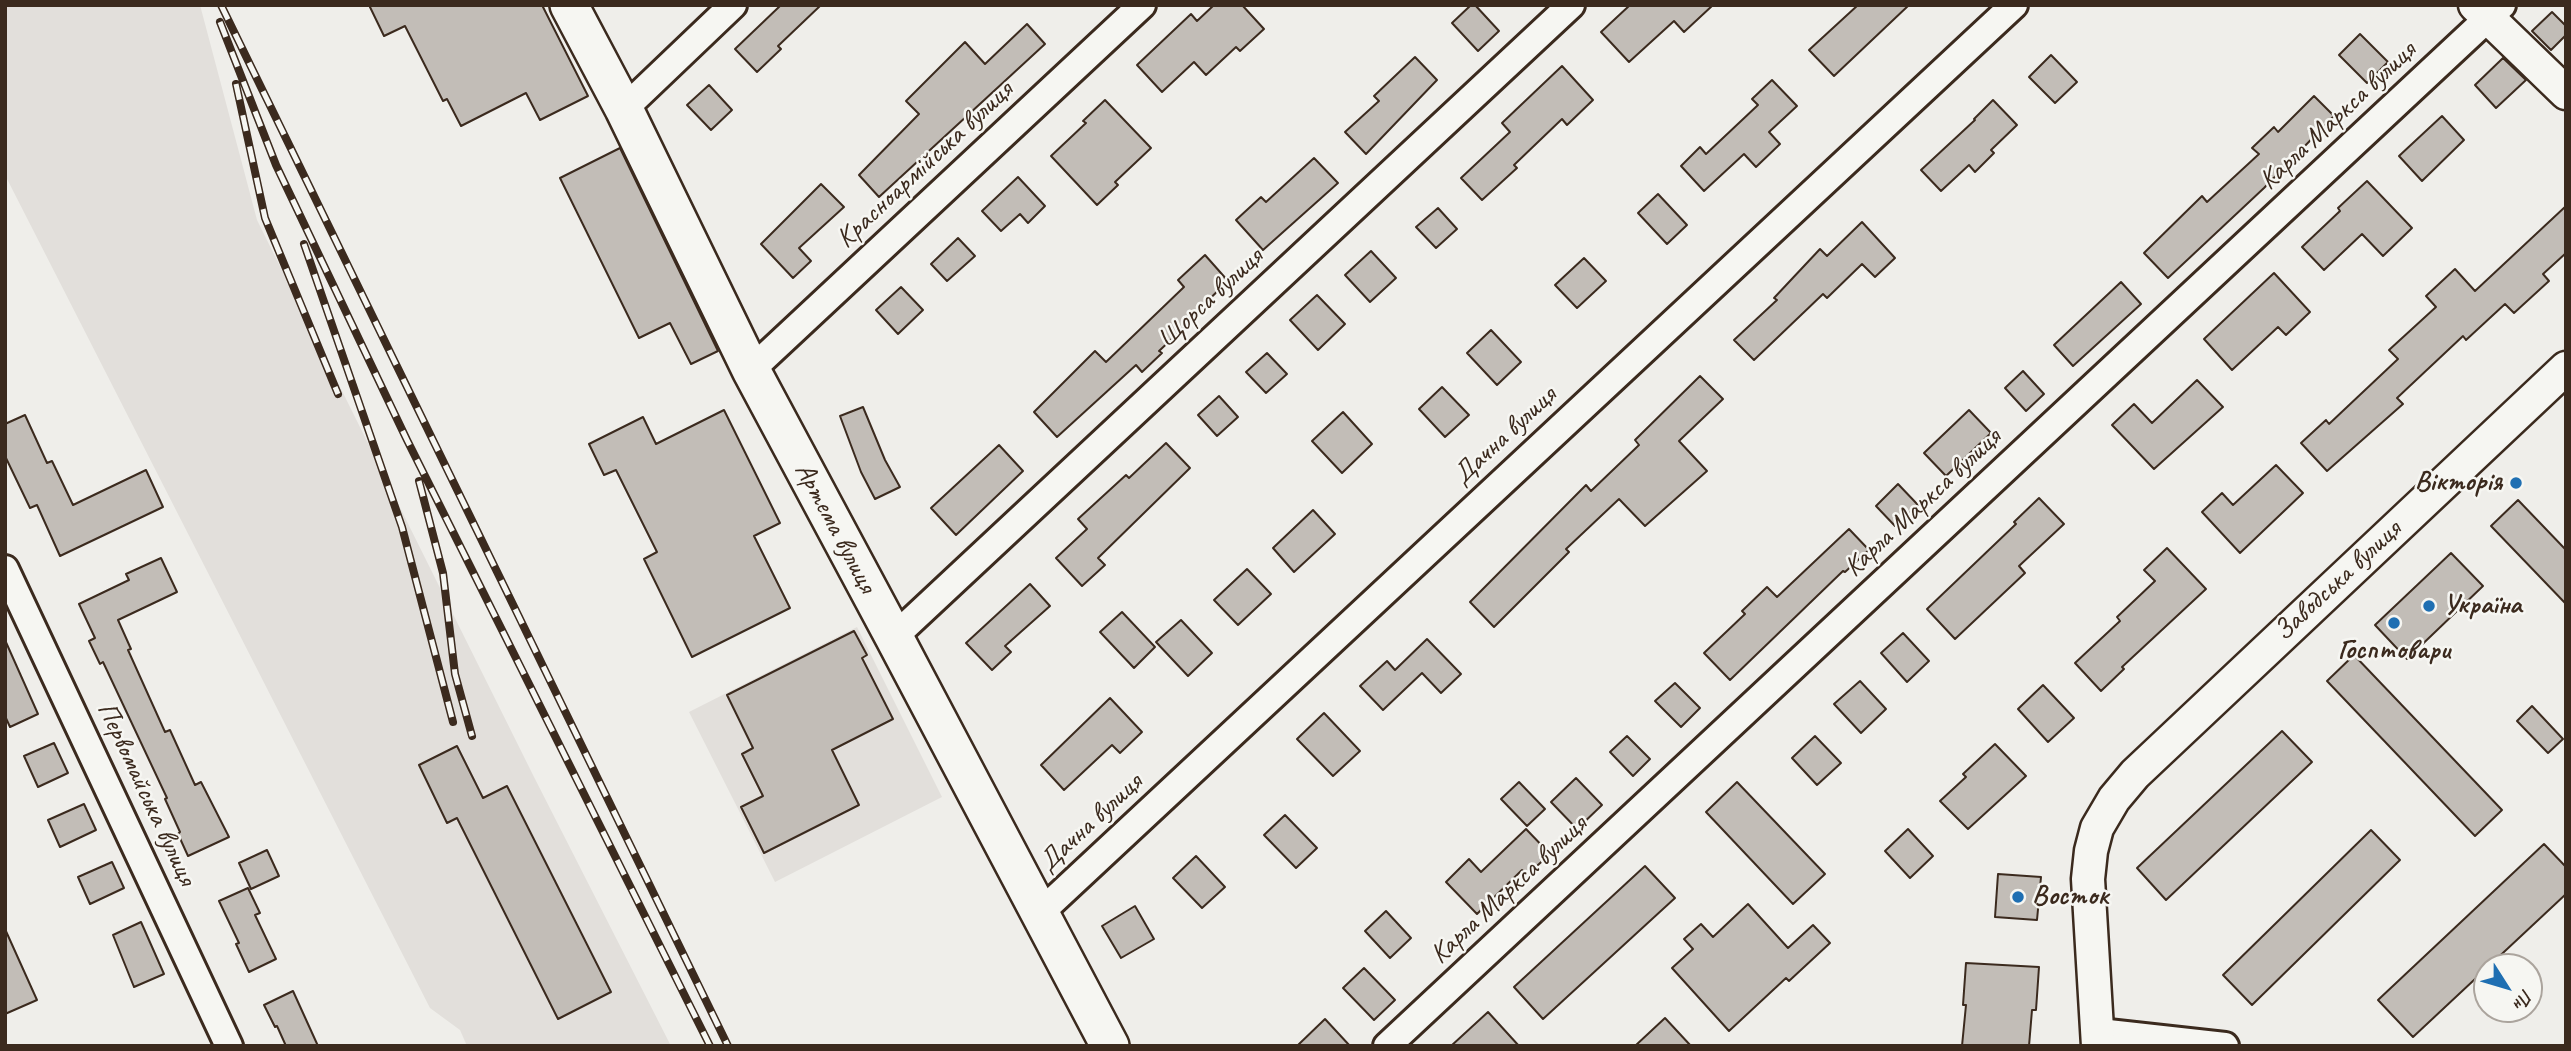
<!DOCTYPE html>
<html>
<head>
<meta charset="utf-8">
<style>
	body { margin:0 }
	#map { position:relative; width:2571px; height:1051px; overflow:hidden; background:#efeeea; font-family:Caveat,sans-serif }
	canvas { display:block }
	.frame { position:absolute; inset:0; border:7px solid #3b2a1e; pointer-events:none }
	.north { position:absolute; left:2473px; top:953px; width:70px; height:70px; box-sizing:border-box; background:#f6f6f2; border:2px solid #aba49d; border-radius:50%; rotate:127deg; font-size:19px; font-weight:700; line-height:28px; text-align:center; color:#3b2a1e }
	.north::after { content:''; display:block; margin:auto; width:24px; height:32px; background:#1f6fb2; clip-path:polygon(50% 0,100% 100%,50% 72%,0 100%) }
</style>
</head>
<body>
<div id="map">
<canvas width="2571" height="1051"></canvas>
<div class="frame"></div>
<div class="north">Пн</div>
</div>
<script>
const ctx = document.querySelector('canvas').getContext('2d');
ctx.lineJoin = 'round';
function fillPath(path, color) { ctx.fillStyle = color; ctx.fill(path, 'evenodd'); }
function trace(path, color, width, dash) { ctx.strokeStyle = color; ctx.lineWidth = width; ctx.lineCap = dash ? 'butt' : 'round'; ctx.setLineDash(dash || []); ctx.stroke(path); }
function write(font, color, halo, rows, align = 'center') {
  ctx.font = font + ' Caveat,sans-serif'; ctx.lineWidth = 5; ctx.setLineDash([]); ctx.textBaseline = 'middle'; ctx.strokeStyle = halo; ctx.fillStyle = color; for (const [text, x, y, turn = 0] of rows) {
    ctx.save(); ctx.translate(x, y); ctx.rotate((+turn || 0) * Math.PI / 180); ctx.textAlign = isNaN(turn) ? turn : align; if (halo) ctx.strokeText(text, 0, 0); ctx.fillText(text, 0, 0); ctx.restore();
  }
}
fillPath(new Path2D(`
	M5 5H200L257 220 534 777 671 1046H467L460 1030 430 1008 5 175Z
	M857 627 942 797 775 882 689 712Z`), '#e2dfdb');
const building = new Path2D(`
	M369 5H542L588 96 540 120 526 93 461 126 447 99 443 101 405 26 384 36Z
	M781 5H821L778 46 781 49 757 72 735 49Z
	M1214 5H1242L1264 29 1240 51 1236 47 1206 75 1194 62 1162 92 1137 65 1191 14 1197 21Z
	M1471 5H1475L1499 31 1478 51 1452 23Z
	M1630 5H1713L1684 32 1674 21 1629 62 1601 32Z
	M1858 5H1909L1834 76 1809 50Z
	M2552 12 2566 26V35L2551 50 2532 31Z
	M1027 24 1045 44 879 197 859 175 919 114 906 101 965 42 985 64Z
	M2360 34 2388 62 2367 83 2339 55Z
	M2051 55 2077 82 2055 103 2029 77Z
	M1415 57 1437 80 1366 154 1345 132 1379 101 1374 96Z
	M2503 58 2526 80 2496 108 2475 85Z
	M1562 66 1593 100 1567 125 1562 119 1514 165 1517 168 1482 200 1461 178 1510 132 1502 123Z
	M1772 80 1797 106 1769 132 1780 144 1756 167 1744 154 1704 191 1681 166 1700 147 1706 154 1758 105 1752 99Z
	M709 85 732 110 711 130 687 105Z
	M2314 96 2334 116 2264 188 2168 278 2144 253 2202 196 2207 202 2259 154 2252 148 2274 127 2278 132Z
	M1105 100 1151 148 1115 182 1118 185 1097 205 1051 156 1086 123 1083 121Z
	M1993 100 2017 125 1991 150 1994 153 1975 172 1969 165 1941 191 1921 170 1975 120 1974 119Z
	M2442 116 2464 140 2422 181 2399 156Z
	M620 148 718 351 691 364 670 323 639 338 560 178Z
	M1314 158 1338 183 1263 250 1236 220 1261 197 1266 202Z
	M1018 177 1045 206 1028 223 1020 214 1001 231 982 211Z
	M2367 181 2412 228 2383 256 2362 234 2324 270 2302 247 2340 211 2338 208Z
	M821 184 844 207 799 248 811 261 793 278 761 244Z
	M1658 194 1687 225 1667 244 1638 213Z
	M2566 206V253L2543 274 2549 281 2514 313 2505 304 2466 340 2463 336 2397 398 2403 404 2327 471 2301 443 2326 420 2329 424 2398 359 2389 350 2436 307 2426 296 2455 269 2475 291Z
	M1438 208 1457 229 1436 248 1416 227Z
	M1862 222 1895 258 1875 277 1862 264 1827 298 1823 294 1754 360 1734 340 1777 300 1774 298 1820 249 1827 256Z
	M958 238 975 256 947 281 931 264Z
	M1371 251 1396 278 1370 302 1345 275Z
	M1205 255 1228 281 1191 317 1193 319 1159 351 1162 353 1142 372 1136 365 1057 437 1034 412 1095 351 1106 362 1184 287 1178 280Z
	M1584 258 1606 281 1577 308 1555 285Z
	M2274 273 2310 312 2286 335 2278 327 2232 370 2204 339Z
	M2121 282 2141 304 2073 366 2054 345Z
	M901 287 923 310 898 334 876 310Z
	M1317 295 1345 324 1318 350 1290 320Z
	M1491 330 1521 362 1497 385 1467 353Z
	M1267 353 1287 374 1266 393 1246 372Z
	M2023 371 2044 394 2026 411 2005 388Z
	M1700 376 1723 399 1679 441 1707 471 1645 526 1619 499 1566 549 1569 552 1494 627 1470 602 1586 485 1591 491 1639 445 1635 440Z
	M2197 380 2223 407 2154 469 2112 425 2134 404 2152 423Z
	M1442 387 1469 415 1445 437 1419 409Z
	M1219 396 1238 417 1217 436 1198 415Z
	M863 407 885 460 900 487 875 499 861 472 840 416Z
	M724 410 780 523 754 536 790 608 692 657 644 559 657 552 616 470 604 475 589 444 643 417 656 444Z
	M1969 410 1991 433 1946 476 1924 453Z
	M1343 412 1372 444 1342 473 1312 441Z
	M25 415 47 463 52 461 73 505 146 470 163 507 60 556 37 505 30 508 5 456V424Z
	M1166 443 1190 468 1098 558 1105 565 1082 586 1056 558 1087 529 1078 519 1126 475 1129 478Z
	M999 445 1023 471 956 535 931 508Z
	M2276 465 2303 493 2240 553 2202 512 2222 493 2233 505Z
	M1898 484 1918 505 1895 526 1876 506Z
	M2039 498 2064 524 2019 566 2025 573 1955 639 1927 609 2016 524 2014 522Z
	M2518 500 2566 550V604L2491 526Z
	M1313 510 1335 534 1294 572 1273 548Z
	M1849 529 1869 550 1845 572 1843 571 1730 680 1704 653 1745 614 1742 611 1767 587 1777 597Z
	M2167 548 2206 589 2122 667 2124 669 2101 691 2075 663 2120 621 2117 617 2155 581 2144 570Z
	M2451 553 2483 586 2407 659 2375 625Z
	M161 558 177 592 118 620 131 649 128 650 165 732 170 730 195 785 201 782 229 837 188 856 178 834 180 832 165 799 167 798 103 662 100 664 89 641 95 638 79 604 129 580 126 574Z
	M1247 569 1271 594 1238 625 1214 600Z
	M1030 584 1050 606 1005 646 1011 652 992 670 966 643Z
	M1122 612 1155 647 1134 668 1100 632Z
	M1181 620 1212 653 1188 676 1156 642Z
	M854 631 867 655 862 658 893 719 832 750 859 805 764 853 741 807 763 796 742 754 753 748 727 695Z
	M1903 633 1929 661 1907 682 1881 653Z
	M1427 639 1461 674 1441 693 1422 673 1383 710 1360 686 1387 661 1395 670Z
	M5 640 38 714 10 727 5 716Z
	M2354 655 2502 810 2475 836 2327 681Z
	M1860 681 1886 709 1861 733 1834 704Z
	M1675 683 1700 708 1681 727 1655 701Z
	M2043 685 2074 718 2048 742 2018 709Z
	M1110 698 1142 732 1120 753 1112 745 1064 790 1041 765Z
	M2532 706 2563 739 2548 753 2517 721Z
	M1324 713 1360 751 1333 776 1297 739Z
	M2282 731 2312 762 2166 900 2137 868Z
	M1627 736 1650 759 1633 776 1610 752Z
	M1815 736 1841 763 1817 785 1792 758Z
	M54 743 68 773 38 787 24 756Z
	M1995 744 2026 776 1968 829 1940 801 1966 777 1963 774Z
	M457 746 483 798 507 786 611 992 558 1019 457 818 447 823 419 765Z
	M1576 778 1602 805 1577 829 1551 802Z
	M1519 782 1545 809 1527 826 1501 799Z
	M1737 782 1825 874 1793 904 1706 812Z
	M84 804 96 830 60 847 48 820Z
	M1285 815 1317 848 1296 868 1264 835Z
	M1526 829 1550 854 1527 875 1522 870 1477 914 1446 882 1469 859 1481 872Z
	M1908 829 1933 856 1910 878 1885 851Z
	M2371 830 2400 860 2252 1005 2223 975Z
	M2544 844 2566 867V894L2413 1037 2378 1000Z
	M267 850 279 876 251 889 239 863Z
	M1196 856 1225 887 1202 908 1173 878Z
	M112 862 124 888 90 904 78 877Z
	M1645 866 1675 898 1543 1019 1514 987Z
	M1998 874 2041 877 2037 920 1995 917Z
	M248 888 260 913 255 915 276 959 249 972 236 944 239 943 219 901Z
	M1748 904 1788 948 1813 925 1830 943 1789 981 1786 978 1729 1031 1672 968 1693 949 1684 939 1701 924 1713 937Z
	M1135 906 1154 939 1121 958 1102 926Z
	M1386 911 1411 938 1390 958 1365 931Z
	M141 922 164 974 134 987 113 935Z
	M5 929 37 1000 5 1014Z
	M1966 963 2039 967 2036 1010H2032L2029 1046H1962L1966 1005H1963Z
	M1364 968 1395 1000 1374 1020 1343 988Z
	M293 991 318 1046H286L277 1026 275 1027 264 1005Z
	M1488 1012 1519 1046H1451Z
	M1665 1018 1691 1046H1635Z
	M1325 1019 1350 1046H1297Z`);
fillPath(building, '#c2bdb7');
trace(building, '#3b2a1e', 2);
const minor = new Path2D(`
	M624 109 733 5
	M751 370 1142 5
	M5 569 229 1046
	M894 637 1571 5
	M1040 913 2014 5
	M2099 1032 2225 1046
	M1387 1046 2502 5`);
const tertiary = new Path2D(`
	M2475 5 2566 93
	M2098 1046 2088 879 2091 851 2097 828 2114 799 2135 774 2566 368`);
const secondary = new Path2D(`
	M569 5 624 109 751 370 894 637 1110 1046`);
trace(minor, '#3b2a1e', 32);
trace(tertiary, '#3b2a1e', 37);
trace(secondary, '#3b2a1e', 42);
trace(minor, '#f6f6f2', 26);
trace(tertiary, '#f6f6f2', 32);
trace(secondary, '#f6f6f2', 37);
const rail = new Path2D(`
	M221 5 728 1046
	M220 22 276 165 407 440 710 1046
	M236 84 265 218 338 394
	M304 244 402 527 453 722
	M419 481 443 573 455 674 472 736`);
trace(rail, '#3b2a1e', 8);
trace(rail, '#f6f6f2', 5, [16]);
for (const [x, y, r, color] of [
	[2516,483,7,"#1f6fb2"],
	[2429,606,7,"#1f6fb2"],
	[2394,623,7,"#1f6fb2"],
	[2018,897,7,"#1f6fb2"]
]) { const dot = new Path2D(); dot.arc(x, y, r, 0, 2 * Math.PI); ctx.fillStyle = color; ctx.fill(dot); trace(dot, '#f6f6f2', 2.5); }
write('28px', '#3b2a1e', '#f6f6f2', [
	["Карла Маркса вулиця",2338,116,-43],
	["Красноармійська вулиця",925,165,-43],
	["Щорса вулиця",1211,298,-43],
	["Дачна вулиця",1505,436,-43],
	["Карла Маркса вулиця",1923,503,-43],
	["Артема вулиця",835,528,62],
	["Заводська вулиця",2338,581,-43],
	["Первомайська вулиця",146,794,65],
	["Дачна вулиця",1091,823,-43],
	["Карла Маркса вулиця",1509,890,-43]
]);
write('bold 28px', '#3b2a1e', '#f6f6f2', [
	["Вікторія",2502,483,"right"],
	["Україна",2443,606],
	["Госптовари",2394,651,"center"],
	["Восток",2032,897]
], 'left');
</script>
</body>
</html>
